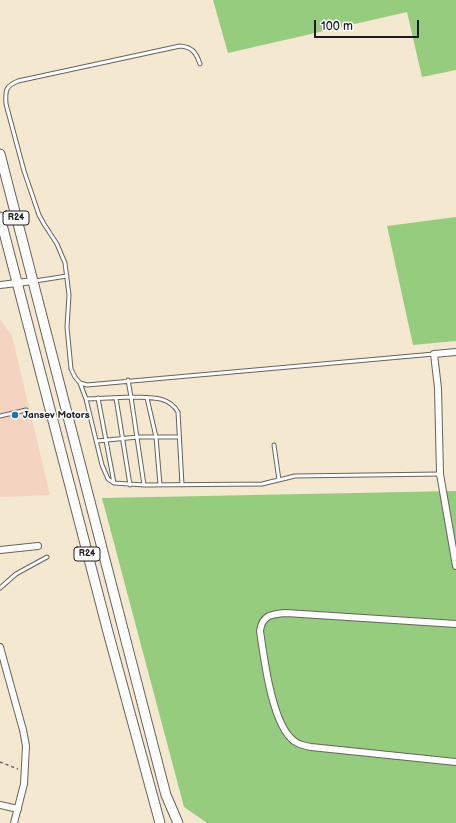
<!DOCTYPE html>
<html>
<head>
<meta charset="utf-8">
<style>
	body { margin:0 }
	#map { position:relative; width:456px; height:823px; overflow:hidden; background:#f4e8d0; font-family:"Balsamiq Sans",sans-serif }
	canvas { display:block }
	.scale { position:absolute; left:314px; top:20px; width:105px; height:18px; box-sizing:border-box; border:2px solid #1c1c1c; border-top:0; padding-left:5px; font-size:12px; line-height:14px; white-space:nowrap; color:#1c1c1c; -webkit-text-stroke:3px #fff; paint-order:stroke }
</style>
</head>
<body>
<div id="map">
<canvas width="456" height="823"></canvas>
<div class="scale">100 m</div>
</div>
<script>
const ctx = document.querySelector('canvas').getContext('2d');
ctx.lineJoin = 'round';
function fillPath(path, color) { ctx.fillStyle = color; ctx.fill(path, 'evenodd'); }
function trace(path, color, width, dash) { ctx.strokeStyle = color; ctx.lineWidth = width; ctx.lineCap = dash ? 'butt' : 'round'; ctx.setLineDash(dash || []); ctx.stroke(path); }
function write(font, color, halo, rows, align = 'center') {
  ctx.font = font + ' "Balsamiq Sans",sans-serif'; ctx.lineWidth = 3; ctx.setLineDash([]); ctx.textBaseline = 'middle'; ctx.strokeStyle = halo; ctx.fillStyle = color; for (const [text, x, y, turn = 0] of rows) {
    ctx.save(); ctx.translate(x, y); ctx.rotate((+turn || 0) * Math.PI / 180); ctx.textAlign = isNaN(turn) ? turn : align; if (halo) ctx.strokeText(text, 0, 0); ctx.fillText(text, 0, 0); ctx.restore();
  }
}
fillPath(new Path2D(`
	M0 319 12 336 50 495 0 497Z`), '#f4d3c1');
fillPath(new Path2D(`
	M213 0H456V70L422 77 407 12 228 53Z
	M456 217V341L413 345 387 226Z
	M456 491V823H207L184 807 102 498Z`), '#95cc7e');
const lane = new Path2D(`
	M200 64C196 52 192 47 180 46L18 81C6 86 5 90 6 104L24 171 39 215 44 224 57 244 65 263 69 295 67 327 71 369 75 377 80 383 87 385 434 354
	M35 281 67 276
	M128 380 131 397C149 398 168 395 178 412L182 485
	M80 383 86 399 131 397 144 485
	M98 398 114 483
	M116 398 130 485
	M147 398 156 437 160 485
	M86 399 102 465 108 479 114 483 144 485 262 484 295 476 440 474
	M0 416 26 410
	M97 441 138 437H179
	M274 445 279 480
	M0 588 16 574 47 557`);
const street = new Path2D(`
	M0 285 33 281
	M456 352 434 354 438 388 440 474 456 566
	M0 550 38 546
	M456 624 286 613C272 614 262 615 260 631 264 658 272 725 294 741 299 745 305 746 311 747L456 762
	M0 647 23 730 26 746 24 784 14 823
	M0 805 18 809`);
const primary = new Path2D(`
	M0 154 161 776 166 795 178 823
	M0 217 108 632 160 823`);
trace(lane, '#68635b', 5);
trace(street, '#68635b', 8);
trace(primary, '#68635b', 11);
trace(new Path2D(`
	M0 762 18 769`), '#68635b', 1.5, [3, 3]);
trace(lane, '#fff', 3);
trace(street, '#fff', 6);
trace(primary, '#fff', 9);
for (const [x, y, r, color] of [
	[15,415,4,"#1f6fb2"]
]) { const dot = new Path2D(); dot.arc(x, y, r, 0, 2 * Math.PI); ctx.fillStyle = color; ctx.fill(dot); trace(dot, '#fff', 1.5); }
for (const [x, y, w] of [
	[16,218,26],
	[87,554,26]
]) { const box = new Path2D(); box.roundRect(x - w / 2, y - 7, w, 14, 3); ctx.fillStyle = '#fff'; ctx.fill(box); trace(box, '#1c1c1c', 1); }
write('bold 9px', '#1c1c1c', null, [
	["R24",16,218],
	["R24",87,554]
]);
write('bold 10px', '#1c1c1c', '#fff', [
	["Jansev Motors",23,415]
], 'left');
</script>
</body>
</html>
